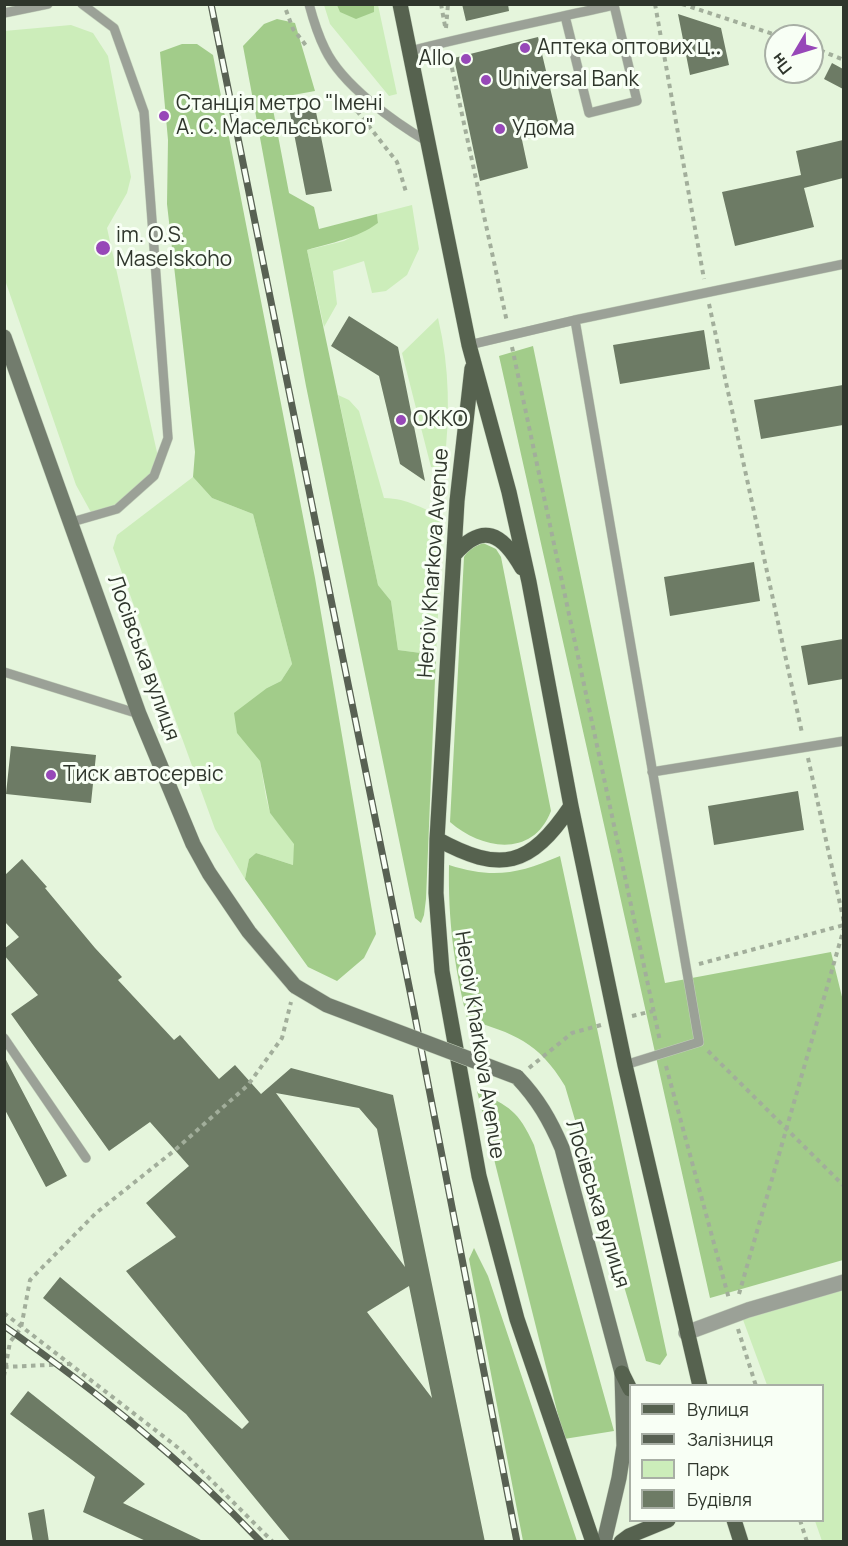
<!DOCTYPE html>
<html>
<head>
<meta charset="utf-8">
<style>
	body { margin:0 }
	#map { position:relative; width:848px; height:1546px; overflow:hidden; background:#e5f5dc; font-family:Manrope,sans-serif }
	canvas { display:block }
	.frame { position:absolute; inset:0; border:6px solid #2f362c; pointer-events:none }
	.legend { position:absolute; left:629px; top:1384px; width:195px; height:138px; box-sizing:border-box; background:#f8fff5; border:2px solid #a8afa5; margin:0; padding:8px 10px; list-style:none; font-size:18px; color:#2f362c }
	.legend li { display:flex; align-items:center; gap:12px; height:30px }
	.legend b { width:30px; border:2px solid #a8afa5 }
	.north { position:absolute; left:764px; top:24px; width:60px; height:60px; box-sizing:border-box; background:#f8fff5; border:2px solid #a8afa5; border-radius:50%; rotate:232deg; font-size:16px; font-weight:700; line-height:24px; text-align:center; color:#2f362c }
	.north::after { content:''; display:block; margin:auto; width:21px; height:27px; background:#9748b8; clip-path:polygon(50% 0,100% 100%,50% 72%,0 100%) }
</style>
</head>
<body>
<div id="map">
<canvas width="848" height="1546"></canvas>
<div class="frame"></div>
<ul class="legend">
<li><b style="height:8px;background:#56624f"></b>Вулиця</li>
<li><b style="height:8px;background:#586153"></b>Залізниця</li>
<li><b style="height:16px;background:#ccedba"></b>Парк</li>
<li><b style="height:16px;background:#6d7b65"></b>Будівля</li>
</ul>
<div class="north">Пн</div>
</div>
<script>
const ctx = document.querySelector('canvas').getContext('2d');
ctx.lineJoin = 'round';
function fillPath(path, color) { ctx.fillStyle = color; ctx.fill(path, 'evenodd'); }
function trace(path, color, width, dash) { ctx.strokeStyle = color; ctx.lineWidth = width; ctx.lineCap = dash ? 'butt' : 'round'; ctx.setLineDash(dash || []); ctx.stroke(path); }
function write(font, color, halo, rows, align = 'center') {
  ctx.font = font + ' Manrope,sans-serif'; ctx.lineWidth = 6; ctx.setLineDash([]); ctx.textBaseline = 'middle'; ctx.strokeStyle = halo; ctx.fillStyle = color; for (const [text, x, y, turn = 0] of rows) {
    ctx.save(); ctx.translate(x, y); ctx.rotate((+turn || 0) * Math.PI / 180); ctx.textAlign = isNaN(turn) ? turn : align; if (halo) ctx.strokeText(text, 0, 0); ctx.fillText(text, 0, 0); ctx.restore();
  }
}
fillPath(new Path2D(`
	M324 5H378L397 94 389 96 330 24Z
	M71 25 93 33 108 56 131 177 127 193 107 228 160 466 117 509 93 516 76 485 5 280 4 31Z
	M412 205 419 249 407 275 386 291 372 293 364 261 333 271 337 304 324 327 307 250 344 241 378 223 377 214Z
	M438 318C450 368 450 417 444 467H431L402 353Z
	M338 395 349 400 359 411 384 498C410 499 419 508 443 516L436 655 398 650 391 601 378 585Z
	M193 477 212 498 253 514 292 664 281 681 267 688 260 761 266 797 270 813 295 844 293 865 256 853 249 859 245 879 215 829 113 548 117 535Z
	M843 1285V1541H822L815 1521 822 1520V1386L767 1385 742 1317Z`), '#ccedba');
fillPath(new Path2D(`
	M337 5H374V12L356 19 340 12Z
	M277 19 295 23 315 91 271 99 289 193 314 207 319 229 377 214 378 223C356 239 333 242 307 250L378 585 391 601 398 650 436 655 426 899 424 915 421 923 415 918 306 386 243 46 264 24Z
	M182 44H197L213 55 315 578 376 934 364 958 337 981 308 967 245 879 249 859 256 853 293 865 294 844 270 813 260 761 237 733 234 713 267 688 281 681 292 664 253 514 212 498 193 477 195 452 167 204 168 140 160 52Z
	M533 346 665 983 831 952 844 1005 843 1260 710 1298 499 356Z
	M483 543 496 549 501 557 551 811C533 858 482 850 450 822L464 557 469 549Z
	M560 856 667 1355 660 1365 646 1361 565 1086C538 1041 514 1034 467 1019 454 964 448 921 449 865 493 879 518 874 560 856Z
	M477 1091C510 1107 518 1110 534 1145L614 1431 564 1439Z
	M474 1248 488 1276 577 1541H523L469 1259Z`), '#a2cc8a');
fillPath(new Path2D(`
	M462 4H508L509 11 466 21Z
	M678 14 721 28 729 65 690 75Z
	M538 37 560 130 522 140 528 168 480 181 454 58Z
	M832 63 843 69V89L824 79Z
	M315 107 332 191 306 195 290 113Z
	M843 140V178L804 188 814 227 735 246 722 192 801 175 796 151Z
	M349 316 398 347 425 481 400 464 379 376 331 346Z
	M704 330 710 369 620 384 613 345Z
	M843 385V425L761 439 754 400Z
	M754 562 760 601 670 616 664 577Z
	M843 639V679L808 685 801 646Z
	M11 746 96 755 91 803 6 794Z
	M798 791 804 830 714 845 708 806Z
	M22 859 47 887 45 888 95 948 122 977 118 980 174 1040 180 1035 219 1079 235 1065 261 1094 291 1068 393 1095 485 1542H291L186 1414 43 1298 60 1277 242 1429 249 1422 126 1271 176 1237 146 1203 189 1166 150 1122 109 1151 11 1014 38 995 4 955V949L19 937 4 921V876ZM276 1093 359 1108 377 1129 405 1267ZM409 1286 432 1398 367 1312Z
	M4 1056 67 1176 46 1187 4 1108Z
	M28 1391 145 1484 123 1503 205 1542H148L83 1512 95 1477 10 1414Z
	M44 1509 49 1542H33L28 1513Z`), '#6d7b65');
const service = new Path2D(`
	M309 4C313 19 318 35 325 49 342 85 394 122 428 142
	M4 13 48 4
	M410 51C477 34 546 20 614 5L637 101 589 113 565 16
	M575 320 844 264
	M469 345 575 320 699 1042 625 1065
	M72 522 117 509 154 476 168 438 144 112 114 28 82 4
	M4 672 139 714
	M652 772 844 741
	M4 1038 86 1158`);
const minor = new Path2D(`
	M686 1333 748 1310 844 1282`);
const secondary = new Path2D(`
	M4 337 139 714 193 844 209 873 249 932 295 986
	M517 1077C538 1099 550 1120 562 1148L622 1373 624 1446 619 1478 604 1542`);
const primary = new Path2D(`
	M400 4 469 345 509 492 529 582 571 806 625 1065 700 1386
	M472 368 457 501 437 839 436 893 442 971 479 1176 517 1319 593 1542
	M454 555C483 522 502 533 522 568
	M437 839C501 874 530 867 571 806
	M622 1373 630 1389
	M734 1520 741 1542
	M621 1542 629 1536 668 1520`);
trace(service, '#c1cfb9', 10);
trace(minor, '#c1cfb9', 16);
trace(secondary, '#c1cfb9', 16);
trace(primary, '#c1cfb9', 16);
trace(new Path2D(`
	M441 4 445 26
	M655 4 704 279
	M682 4 779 36
	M286 10 293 29 308 48
	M446 28 448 4
	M812 47 844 60
	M450 59 507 322
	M357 111 397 162 406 192
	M709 304 802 733
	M512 347 660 1041
	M808 758 844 922
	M699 964 844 925
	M632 1016 653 1011
	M708 1051 844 1186
	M666 1066 729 1299
	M529 1068 572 1033 601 1025
	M739 1294 844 928
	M4 1313 181 1450 273 1542
	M738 1329 756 1386
	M4 1367 69 1364
	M4 1376 10 1342 21 1328 30 1280 96 1213 175 1150 248 1085 282 1038 291 1002
	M800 1520 807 1542`), '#a2ae9b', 4, [4.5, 4.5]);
trace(service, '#9ba197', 9);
trace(minor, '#9ba197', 15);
trace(secondary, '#727c6d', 15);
trace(primary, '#56624f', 15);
const rail = new Path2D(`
	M211 4 411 996 517 1542
	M4 1326C96 1391 183 1460 261 1542`);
trace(rail, '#586153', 7);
trace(rail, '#f8fff5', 4.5, [14]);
const secondaryBridge = new Path2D(`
	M295 986 327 1005 517 1077`);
trace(secondaryBridge, '#c1cfb9', 16, []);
trace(secondaryBridge, '#727c6d', 15);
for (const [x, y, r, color] of [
	[525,48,6,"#9748b8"],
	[466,59,6,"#9748b8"],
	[486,80,6,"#9748b8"],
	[164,116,6,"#9748b8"],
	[500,129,6,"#9748b8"],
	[103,248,8,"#9748b8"],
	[401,420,6,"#9748b8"],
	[51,775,6,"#9748b8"]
]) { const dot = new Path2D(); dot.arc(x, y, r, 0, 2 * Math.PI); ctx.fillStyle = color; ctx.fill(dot); trace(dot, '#f8fff5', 2); }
write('21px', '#2f362c', '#f8fff5', [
	["Аптека оптових ц‥",537,48],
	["Allo",454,59,"right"],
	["Universal Bank",498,80],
	["Станція метро \"Імені",176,104],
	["А. С. Масельського\"",176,128],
	["Удома",512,129],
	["іm. O.S.",116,236],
	["Maselskoho",116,260],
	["OKKO",413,420],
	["Тиск автосервіс",63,775]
], 'left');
write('21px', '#2f362c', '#f8fff5', [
	["Heroiv Kharkova Avenue",434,563,-86],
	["Лосівська вулиця",143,658,70],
	["Heroiv Kharkova Avenue",479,1045,81],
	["Лосівська вулиця",597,1204,73]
]);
</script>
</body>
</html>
